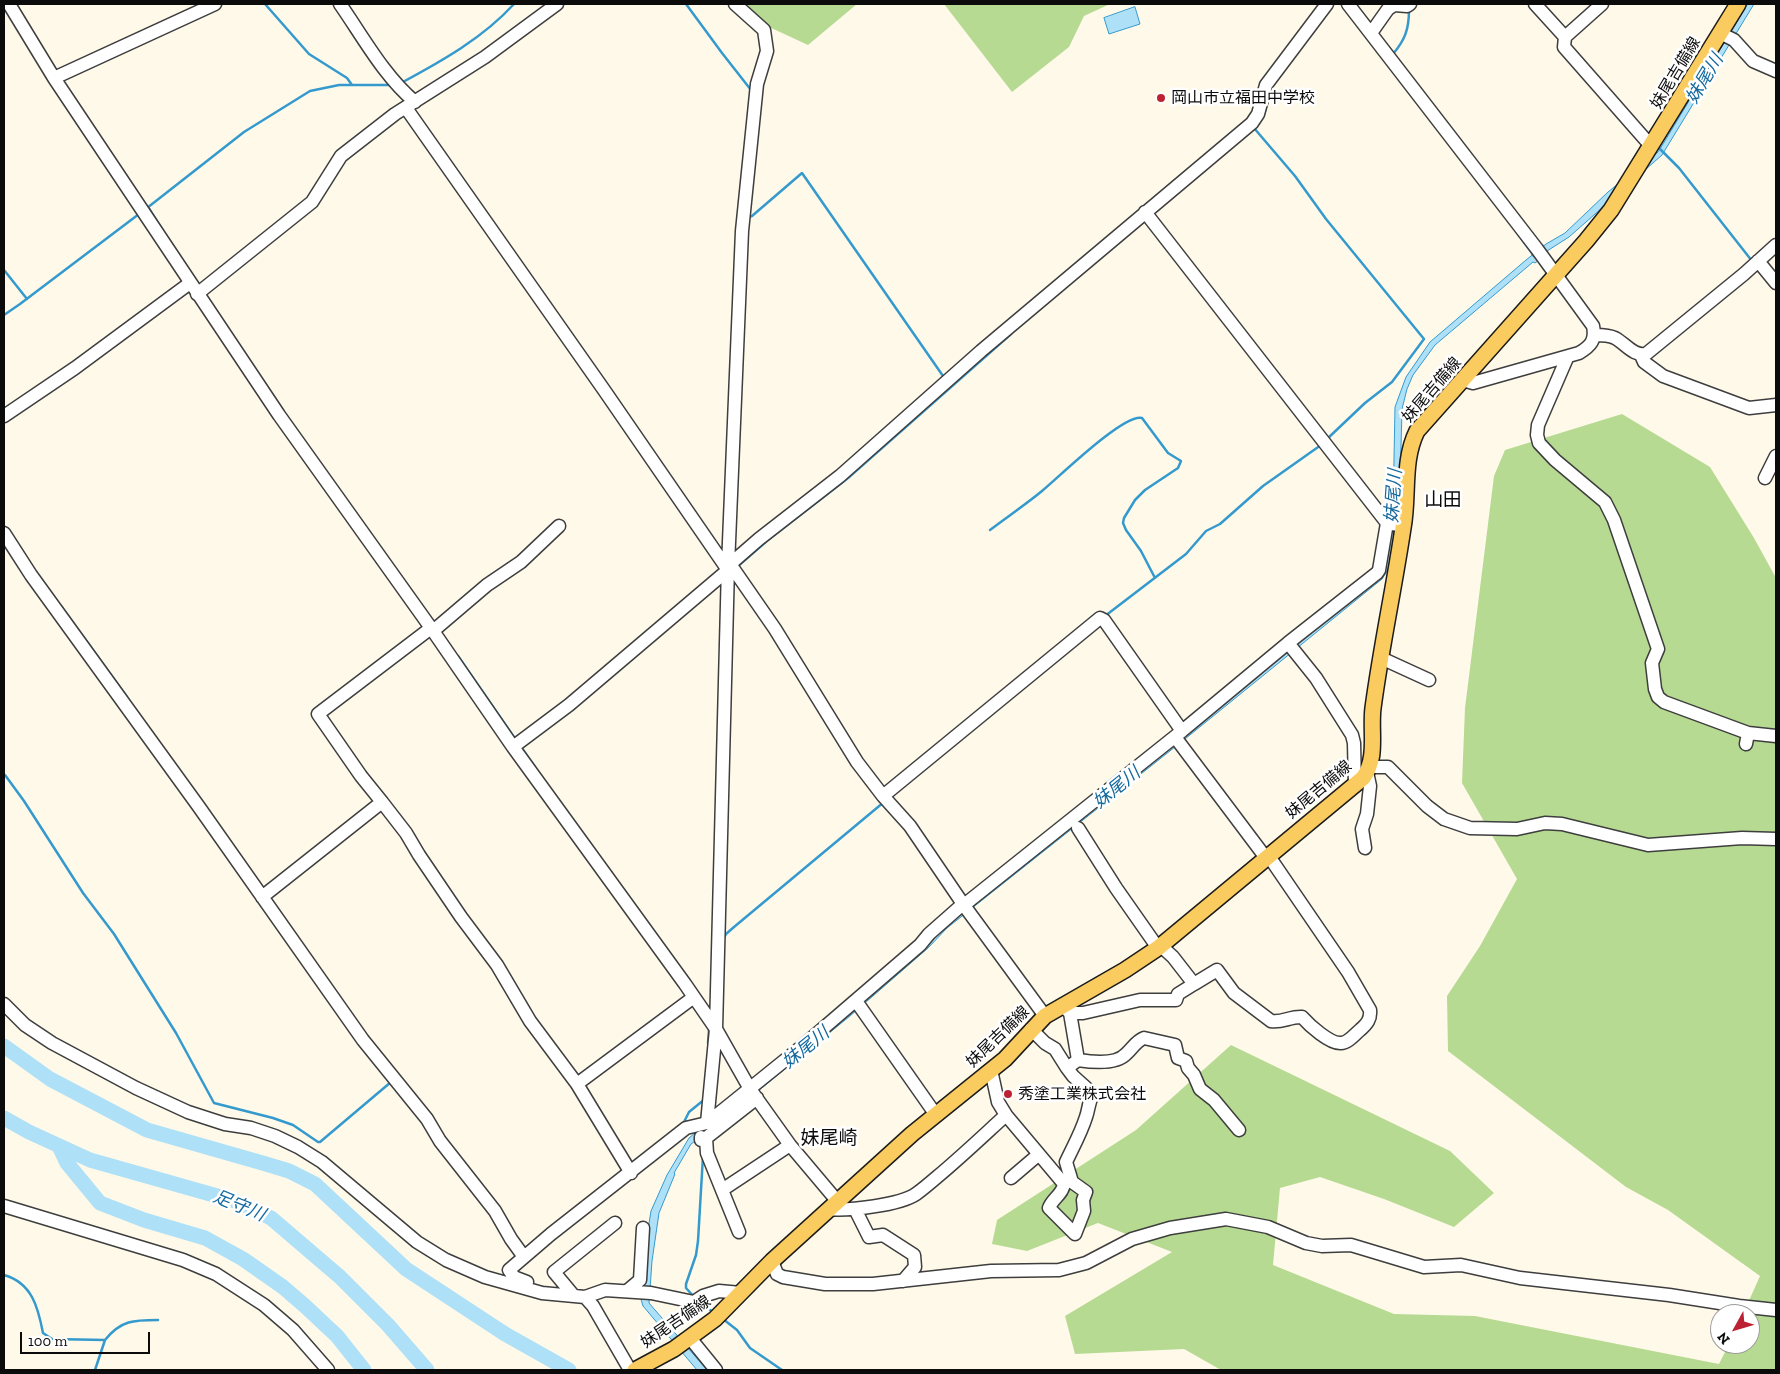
<!DOCTYPE html>
<html>
<head>
<meta charset="utf-8">
<style>
	body { margin:0 }
	#map { position:relative; width:1780px; height:1374px; overflow:hidden; background:#fff9e9; font-family:"Zilla Slab",serif }
	canvas { display:block }
	.frame { position:absolute; inset:0; border:5px solid #0b0b0b; pointer-events:none }
	.north { position:absolute; left:1710px; top:1304px; width:50px; height:50px; box-sizing:border-box; background:#fff; border:1px solid #9d9d9d; border-radius:50%; rotate:231deg; font-size:14px; font-weight:700; line-height:20px; text-align:center; color:#0b0b0b }
	.north::after { content:''; display:block; margin:auto; width:18px; height:22px; background:#bc2233; clip-path:polygon(50% 0,100% 100%,50% 72%,0 100%) }
	.scale { position:absolute; left:20px; top:1332px; width:130px; height:22px; box-sizing:border-box; border:2px solid #0b0b0b; border-top:0; padding-left:6px; font-size:15px; line-height:18px; white-space:nowrap; color:#0b0b0b; -webkit-text-stroke:4px #fff; paint-order:stroke }
</style>
</head>
<body>
<div id="map">
<canvas width="1780" height="1374"></canvas>
<div class="frame"></div>
<div class="north">N</div>
<div class="scale">100 m</div>
</div>
<script>
const ctx = document.querySelector('canvas').getContext('2d');
ctx.lineJoin = 'round';
function fillPath(path, color) { ctx.fillStyle = color; ctx.fill(path, 'evenodd'); }
function trace(path, color, width, dash) { ctx.strokeStyle = color; ctx.lineWidth = width; ctx.lineCap = dash ? 'butt' : 'round'; ctx.setLineDash(dash || []); ctx.stroke(path); }
function write(font, color, halo, rows, align = 'center') {
  ctx.font = font + ' "Zilla Slab","Noto Sans JP",serif'; ctx.lineWidth = 5; ctx.setLineDash([]); ctx.textBaseline = 'middle'; ctx.strokeStyle = halo; ctx.fillStyle = color; for (const [text, x, y, turn = 0] of rows) {
    ctx.save(); ctx.translate(x, y); ctx.rotate((+turn || 0) * Math.PI / 180); ctx.textAlign = isNaN(turn) ? turn : align; if (halo) ctx.strokeText(text, 0, 0); ctx.fillText(text, 0, 0); ctx.restore();
  }
}
fillPath(new Path2D(`
	M746 4H857L808 45 767 26Z
	M944 4H1110L1084 16 1069 47 1012 92Z
	M1622 414 1710 467 1754 538 1776 578V1370H1221L1184 1349 1075 1354 1065 1316 1172 1252 1098 1223 1027 1251 992 1244 997 1220 1136 1130 1231 1045 1450 1151 1494 1193 1454 1227 1384 1199 1320 1177 1280 1188 1273 1265 1394 1314 1475 1316 1719 1364 1729 1344H1750V1314H1743L1760 1276 1668 1210 1626 1187 1448 1051 1447 996 1480 946 1517 879 1462 783 1465 708 1494 476 1505 450Z`), '#b7da93');
const water = new Path2D(`
	M1748 4H1754L1662 155 1569 237 1547 251 1548 253 1535 263 1533 262 1435 345 1413 375 1407 389 1402 409 1400 485 1397 522 1389 568 1382 579 1185 739 947 928 928 948 850 1016 708 1132 691 1144 674 1173 675 1174 659 1213 652 1261 649 1303 707 1370H697L643 1306 640 1296 642 1290 645 1248 651 1211 667 1175 689 1138 937 929 1378 574 1389 532 1393 511 1395 407 1406 377 1430 342 1526 260 1546 244 1565 233 1608 192 1658 152Z
	M1135 7 1140 24 1109 34 1104 18Z`);
fillPath(water, '#aee0f7');
trace(water, '#349ace', 1);
trace(new Path2D(`
	M265 4 309 54 347 78 352 85
	M686 4 722 53 751 90
	M1393 54C1405 40 1409 29 1409 10
	M401 83C442 61 483 38 514 4
	M1263 117 1266 108
	M1254 128 1295 176 1326 219 1424 339 1392 382 1365 403 1327 439
	M1659 148 1679 168 1752 261
	M148 207 163 231
	M147 208 244 132 310 91 339 85H391
	M749 217 752 216 802 173 943 376
	M1518 234 1534 256
	M4 270 27 299
	M4 315 20 304 139 214
	M990 530C1007 517 1025 505 1042 491 1058 478 1124 413 1142 418L1168 453 1181 461 1178 468 1145 490 1135 500 1124 518 1123 523 1126 530 1141 551 1155 578
	M738 566 768 540 848 478 1011 334
	M61 606 127 697
	M1105 616 1186 554 1206 531 1220 524 1263 486 1321 445
	M458 656 516 740
	M521 747 535 767
	M5 775 24 801 83 893 114 934 176 1033 214 1103 273 1118 293 1125 318 1142H320L391 1082
	M723 939 726 934 734 927 884 802
	M708 1043 709 1029
	M683 1124 689 1112 705 1099
	M466 1165 475 1176
	M4 1275C32 1283 38 1307 43 1333L52 1339 105 1340 95 1370
	M695 1298 686 1288V1284L696 1255 698 1241 703 1156
	M701 1303 714 1313
	M723 1319 737 1330 750 1348 782 1370
	M105 1340C121 1320 134 1320 158 1320`), '#349ace', 2.5);
trace(new Path2D(`
	M4 1046 50 1079 147 1130 266 1164 289 1171 315 1184 406 1269 505 1334 569 1370
	M4 1118 29 1132 90 1160 235 1201 271 1218 340 1277 388 1325 427 1370
	M59 1146 67 1163 100 1203 144 1220 205 1238 243 1259 283 1287 305 1306 337 1336 364 1370`), '#aee0f7', 15);
const minor = new Path2D(`
	M9 4 54 78 279 415 431 628 513 747 685 984 716 1029 750 1089 790 1145 838 1202
	M340 4C363 37 384 76 415 102
	M1348 4 1537 249 1593 326C1596 340 1591 346 1579 353L1473 383 1463 380
	M1535 4 1565 37
	M1602 4 1565 37 1564 47 1651 146
	M1371 33 1388 9 1394 5 1407 6 1410 4
	M1720 33 1734 40 1753 61 1776 71
	M54 78 215 4
	M406 108 604 390 728 570
	M1145 212 1387 523 1404 526
	M1758 261 1776 283
	M197 294 312 202 341 156 395 114 485 57 557 4
	M1595 335C1602 335 1609 335 1615 338 1626 344 1633 356 1646 354L1744 274 1776 245
	M1641 355 1644 362 1663 376 1749 408 1776 405
	M1567 358 1538 425 1537 435 1539 443 1555 460 1605 502 1614 520 1658 649 1652 663 1655 689 1658 697 1664 702 1748 733 1746 744
	M4 416 75 368 190 283
	M1765 478 1776 456
	M4 533 31 575 199 807 363 1040 427 1119 440 1141 495 1211 511 1239 524 1257
	M730 564 775 629 857 762 883 796 910 826 963 904 1045 1016
	M728 566 759 539 840 476 981 351 1252 123 1258 114 1266 85 1327 4
	M433 631 487 585 521 562 559 526
	M1288 643 1316 678 1352 735 1354 743 1355 785
	M1381 658 1429 680
	M1182 731 1288 643 1377 573 1379 570 1387 523
	M1748 733 1776 736
	M1175 737 1266 858
	M513 747 569 705 728 570
	M1369 767H1388L1427 806 1444 819 1470 828 1517 829 1545 823 1562 824 1648 845 1742 838 1776 839
	M883 796 1100 618 1104 620 1182 731 964 905
	M382 802 406 833 419 855 461 917 497 965 530 1021 577 1084 631 1173
	M1078 828 1116 888 1158 948
	M1365 848 1362 829 1367 814 1370 786 1367 772
	M262 897 382 802 361 776 318 714 431 628
	M1161 946 1173 957 1194 984 1217 970 1234 993 1271 1021C1282 1023 1291 1016 1302 1017 1309 1025 1330 1044 1341 1043 1348 1043 1355 1034 1360 1030 1367 1024 1371 1019 1370 1010L1348 972 1268 855
	M856 1001 936 1115
	M4 1004 25 1025 52 1043 136 1088 188 1112 225 1124 251 1128 275 1136 298 1147 322 1162 417 1242 446 1260 485 1277 542 1293 585 1297 605 1290 651 1293 694 1302 703 1296 719 1291 741 1293
	M1062 1005 1070 1013H1083L1140 1000H1176L1178 994 1194 984
	M1070 1013 1078 1060
	M1031 1029 1045 1043 1055 1049 1067 1068 1078 1060C1091 1062 1116 1065 1126 1054 1132 1049 1136 1041 1144 1038L1175 1045 1178 1058 1186 1061 1188 1068 1194 1075 1200 1089 1214 1100 1239 1130
	M991 1070 998 1102 1006 1115 1064 1184C1063 1194 1052 1199 1049 1208L1075 1234 1084 1211 1083 1200 1086 1192 1072 1182 1066 1162C1073 1147 1081 1133 1086 1117 1089 1109 1088 1103 1093 1094L1073 1076 1067 1068
	M577 1084 694 997
	M707 1123 716 1029 728 566 742 231 757 84 767 51 764 30 735 4
	M701 1137V1140L706 1138 757 1098
	M706 1138 707 1153 739 1232
	M1011 1178 1038 1155
	M722 1190 790 1145
	M4 1206 183 1260 216 1274 264 1305 293 1330 328 1370
	M829 1209C848 1211 900 1205 916 1194 923 1189 930 1183 937 1177 961 1157 983 1136 1006 1115
	M855 1209 869 1237 883 1235 914 1255 915 1267 903 1281
	M772 1261 777 1274 783 1277 825 1284H873L991 1271 1059 1270 1086 1263 1132 1239 1170 1228 1226 1219 1268 1227 1306 1243 1322 1246 1351 1245 1424 1267 1461 1265 1520 1278 1669 1295 1739 1306 1776 1310
	M527 1282 514 1277 509 1270 551 1234 686 1128 707 1123 805 1044 920 945 929 934 963 904
	M627 1291 640 1280 643 1228
	M574 1296 554 1272 615 1223
	M585 1297 593 1306 630 1370
	M690 1338 716 1370`);
const major = new Path2D(`
	M635 1370 674 1349 715 1319 772 1261 912 1134 1005 1059 1045 1016 1125 970 1158 948 1363 778C1378 758 1370 731 1373 708 1381 648 1394 588 1403 528 1409 496 1402 461 1417 431L1586 241 1611 210 1738 4`);
trace(minor, '#3e3e3e', 15);
trace(major, '#1c1c1c', 18);
trace(minor, '#fff', 12);
trace(major, '#facb5e', 15);
for (const [x, y, r, color] of [
	[1161,98,5,"#bc2233"],
	[1008,1094,5,"#bc2233"]
]) { const dot = new Path2D(); dot.arc(x, y, r, 0, 2 * Math.PI); ctx.fillStyle = color; ctx.fill(dot); trace(dot, '#fff', 2); }
write('16px', '#0b0b0b', '#fff', [
	["妹尾吉備線",1676,73,-59],
	["妹尾吉備線",1432,390,-49],
	["妹尾吉備線",1319,790,-40],
	["妹尾吉備線",998,1037,-44],
	["妹尾吉備線",676,1322,-34]
]);
write('16px', '#0b0b0b', '#fff', [
	["岡山市立福田中学校",1171,98],
	["秀塗工業株式会社",1018,1094]
], 'left');
write('italic 18px', '#14699d', '#fff', [
	["妹尾川",1705,79,-59],
	["妹尾川",1394,496,-86],
	["妹尾川",1117,788,-39],
	["妹尾川",806,1048,-39],
	["足守川",239,1206,22]
]);
write('19px', '#0b0b0b', '#fff', [
	["山田",1443,501],
	["妹尾崎",829,1139]
]);
</script>
</body>
</html>
